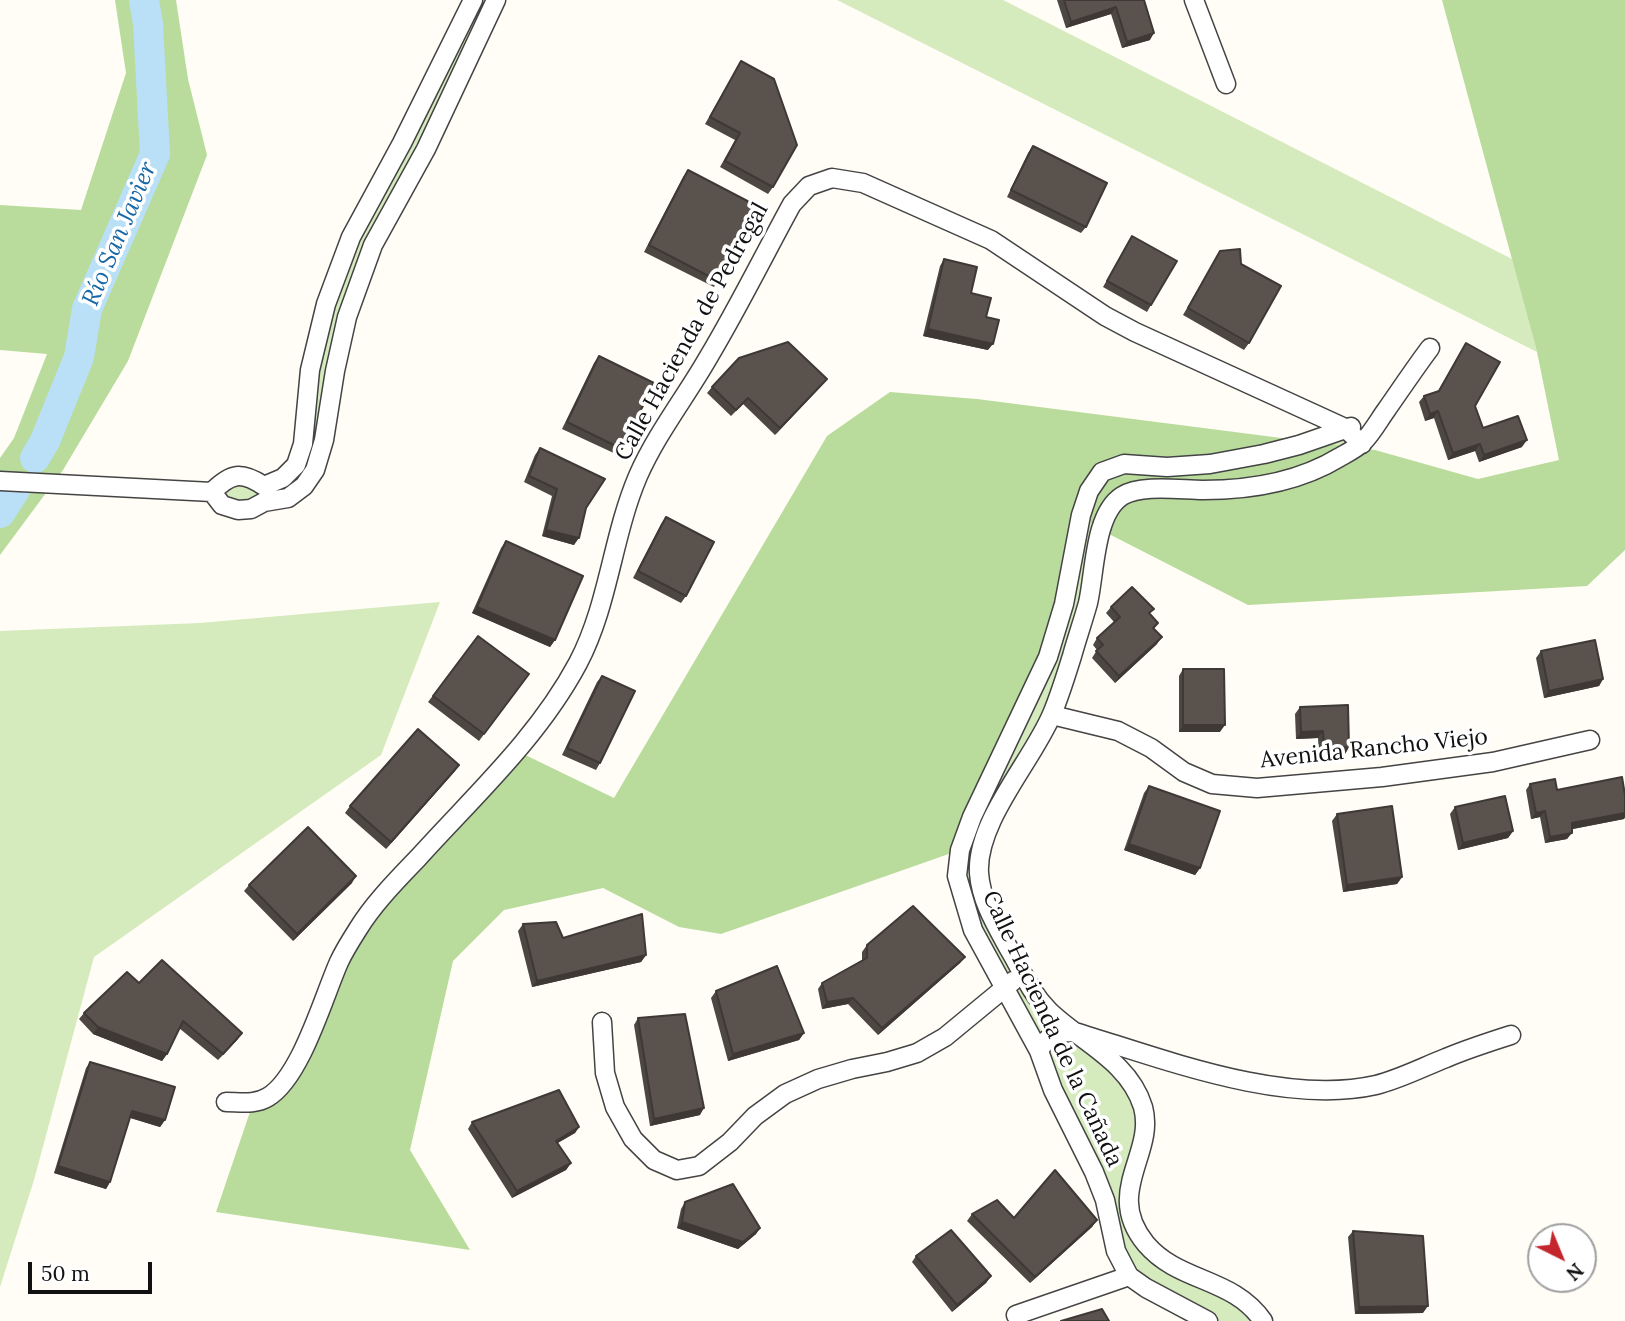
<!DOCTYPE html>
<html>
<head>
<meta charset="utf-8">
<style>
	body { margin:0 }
	#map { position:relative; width:1625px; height:1321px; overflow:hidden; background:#fffdf5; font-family:Lora,serif }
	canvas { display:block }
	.north { position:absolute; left:1527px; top:1223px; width:70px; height:70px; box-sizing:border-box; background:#fff; border:2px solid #a0a0a0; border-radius:50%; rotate:137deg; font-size:19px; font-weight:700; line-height:28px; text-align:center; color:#111 }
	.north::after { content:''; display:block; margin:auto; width:24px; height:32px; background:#c4262e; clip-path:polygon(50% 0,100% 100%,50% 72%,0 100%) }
	.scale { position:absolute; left:28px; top:1262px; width:124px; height:32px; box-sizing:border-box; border:4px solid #111; border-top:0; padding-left:9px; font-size:21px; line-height:24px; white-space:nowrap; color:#111; -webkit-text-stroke:5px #fff; paint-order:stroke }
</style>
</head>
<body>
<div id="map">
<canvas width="1625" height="1321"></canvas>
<div class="north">N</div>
<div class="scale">50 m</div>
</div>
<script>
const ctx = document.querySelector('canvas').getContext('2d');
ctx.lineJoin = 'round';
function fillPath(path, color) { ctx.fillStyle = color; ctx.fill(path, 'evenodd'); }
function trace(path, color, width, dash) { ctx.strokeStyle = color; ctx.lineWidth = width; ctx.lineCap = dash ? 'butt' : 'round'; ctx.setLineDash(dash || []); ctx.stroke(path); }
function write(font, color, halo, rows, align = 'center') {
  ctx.font = font + ' Lora,serif'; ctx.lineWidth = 7; ctx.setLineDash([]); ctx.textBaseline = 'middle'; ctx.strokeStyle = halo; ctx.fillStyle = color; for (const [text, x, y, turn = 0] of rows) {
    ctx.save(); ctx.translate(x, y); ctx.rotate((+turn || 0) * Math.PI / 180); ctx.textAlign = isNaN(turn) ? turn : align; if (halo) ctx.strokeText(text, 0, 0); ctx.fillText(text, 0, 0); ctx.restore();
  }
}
fillPath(new Path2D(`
	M473 0H496L373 245 324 440 288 498 222 505 225 480 265 485 296 465 326 304Z
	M837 0H1003L1512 259 1537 352Z
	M1370 432 1318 470 1107 512 1071 659 1010 787 979 873 1021 974 1091 1044 1143 1109 1129 1194 1145 1242 1263 1321H1208L1129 1276 1105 1200 973 930 960 850 1089 491Z
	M440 602 381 755 94 957 34 1180 0 1287V631L200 623Z`), '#d5ebbd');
fillPath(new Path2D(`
	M115 0H176L188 79 207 155 128 361 63 470 0 555V458L14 438 47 354 0 350V205L81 210 126 73Z
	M1442 0H1625V550L1587 586 1248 605 1101 530 1081 515 1064 604 960 850 721 934 679 927 603 888 504 910 453 961 410 1150 470 1250 216 1212 253 1103 283 1085 340 959 517 751 614 798 827 436 890 392 977 399 1375 450 1478 479 1559 460 1537 352Z`), '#b9dc9c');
trace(new Path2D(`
	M35 458 45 441 79 357 87 309 155 154 148 24 144 0
	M0 513 15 490`), '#b9e0f7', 30);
const minor = new Path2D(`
	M1194 0 1226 84
	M0 481 212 492
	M212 492 222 505 238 510 251 509 264 502 288 498 304 486 315 470 324 440 335 371 347 317 373 245 426 149 496 0
	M212 492C231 473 241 471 264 486L283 478 296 465 303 444 310 370 326 304 351 237 402 143 473 0
	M1052 715 1118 731 1151 748 1184 772 1212 784 1257 788 1382 777 1493 762 1590 740
	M602 1022 605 1073 615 1107 633 1139 654 1160 677 1170 699 1166 730 1142 755 1116 785 1094 818 1079 852 1069 887 1062 917 1053 945 1037 1013 981
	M1039 1051C1048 1034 1056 1032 1075 1032 1164 1059 1284 1106 1376 1085 1400 1079 1423 1067 1446 1058 1467 1049 1489 1042 1511 1035
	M226 1102C240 1102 255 1105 268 1097 301 1077 323 998 339 962 344 951 351 940 358 929 374 903 397 880 418 858 474 796 538 738 578 663 609 604 612 537 638 476 657 433 685 398 708 358 738 308 764 255 792 204L809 186 832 178 863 183 991 240 1105 316 1135 332 1345 428 1362 444
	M1016 1315 1129 1276
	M1208 1321 1146 1288 1129 1276 1116 1251 1105 1200 1094 1172 1053 1090 1039 1051 973 930 957 876 960 850 972 817 1048 657 1064 604 1081 515 1089 491 1102 472 1124 464 1167 467 1210 464 1264 454 1299 445 1351 427
	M1263 1321C1233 1277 1179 1283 1146 1244 1103 1192 1156 1154 1143 1107 1129 1061 1081 1042 1049 1011 1030 992 1022 971 1009 949 996 925 981 901 979 873 976 821 1033 760 1052 714 1060 695 1066 675 1072 656 1077 638 1083 621 1088 603 1095 573 1094 514 1122 496 1141 484 1181 490 1203 490 1250 490 1299 482 1340 457 1347 453 1357 448 1363 442 1372 433 1379 420 1387 409 1401 389 1415 368 1430 348`);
trace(minor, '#444', 21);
trace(minor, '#fff', 18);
fillPath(new Path2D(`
	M1057 0H1144L1150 40 1122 48 1111 14 1066 28Z
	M741 61 773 187 768 194 720 167 735 140 705 124Z
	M1033 146 1086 227 1081 233 1007 197 1028 153Z
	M688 170 718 281 714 287 644 252 683 177Z
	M1132 236 1151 305 1147 312 1103 287Z
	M1220 251 1249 343 1244 350 1183 315Z
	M944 259 971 293 986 317 988 350 923 336 940 266Z
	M1466 343 1475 406 1483 428 1522 447 1479 462 1475 451 1448 460 1434 418 1425 421 1419 402 1424 396 1438 391Z
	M599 356 622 449 618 455 562 429 594 363Z
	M822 385 775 435 743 404 731 416 707 393 712 387Z
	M540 448 586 508 574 545 542 536 552 496 524 482 535 455Z
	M666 517 686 596 681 603 633 578 661 524Z
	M506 541 555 640 550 647 472 613 501 548Z
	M1111 607 1150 614 1158 623 1154 629 1157 644 1115 683 1092 658 1097 650 1093 645 1097 638 1114 622 1106 613Z
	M478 636 529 674 479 741 428 702Z
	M1541 651 1603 679 1599 686 1544 698 1536 658Z
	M1183 669 1220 732H1179V676Z
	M602 676 600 763 596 770 562 755 597 682Z
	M1300 707 1349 747 1345 754 1319 755 1318 738 1296 739 1295 714Z
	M455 771 386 849 345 813 350 806Z
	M1530 784 1557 790 1625 795V817L1624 819 1572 829 1567 839 1545 843 1540 817 1531 819 1526 790Z
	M1149 786 1200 868 1195 875 1124 850 1144 793Z
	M1455 807 1513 831 1508 838 1458 850 1450 814Z
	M1337 814 1402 877 1397 884 1343 892 1332 821Z
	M352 883 293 941 244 891 249 885Z
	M523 924 563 938 646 955 641 962 532 987 518 931Z
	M867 945 965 957 960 963 878 1035 848 1004 822 1009 818 989 822 983 862 960V952Z
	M139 983 242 1033 237 1040 218 1060 179 1028 167 1054 162 1061 93 1034 79 1019 84 1013Z
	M716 991 804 1033 799 1040 728 1061 711 998Z
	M638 1018 700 1115 650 1126 634 1025Z
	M90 1062 165 1120 160 1127 130 1118 110 1182 106 1189 54 1173 86 1068Z
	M472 1122 579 1127 575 1133 557 1143 571 1163 566 1170 512 1198 468 1129Z
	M685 1202 760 1228 756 1234 738 1249 677 1228 681 1209Z
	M972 1214 1014 1218 1097 1220 1092 1227 1030 1283 967 1221Z
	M1353 1231 1423 1313 1355 1314 1348 1237Z
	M916 1256 991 1276 986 1283 952 1312 912 1262Z`), '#4d4742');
fillPath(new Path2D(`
	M1116 7 1111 14 1066 28 1071 22Z
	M1154 33 1150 40 1122 48 1127 42Z
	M928 329 993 344 988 350 923 336Z
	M827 379 822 385 775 435 780 428Z
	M1438 411 1434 418 1425 421 1430 414Z
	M1527 440 1522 447 1479 462 1484 455Z
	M1480 444 1475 451 1448 460 1453 453Z
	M546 530 579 538 574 545 542 536Z
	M477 607 555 640 550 647 472 613Z
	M1162 637 1157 644 1115 683 1119 676Z
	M1603 679 1599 686 1544 698 1549 691Z
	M1183 725H1225L1220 732H1179Z
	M1323 731 1318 738 1296 739 1301 732Z
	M1349 747 1345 754 1319 755 1324 749Z
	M459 765 455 771 386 849 391 842Z
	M1545 811 1540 817 1531 819 1536 813Z
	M1625 813V817L1624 819 1568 830 1572 823Z
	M1513 831 1508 838 1458 850 1463 843Z
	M1572 833 1567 839 1545 843 1550 837Z
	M1129 844 1200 868 1195 875 1124 850Z
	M356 876 352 883 293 941 297 934Z
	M1402 877 1397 884 1343 892 1347 885Z
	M646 955 641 962 532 987 537 981Z
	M965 957 960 963 878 1035 882 1028Z
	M853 998 848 1004 822 1009 827 1002Z
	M98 1027 167 1054 162 1061 93 1034Z
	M242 1033 237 1040 218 1060 223 1054Z
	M804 1033 799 1040 728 1061 733 1054Z
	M704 1108 700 1115 650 1126 654 1119Z
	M132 1111 165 1120 160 1127 128 1117Z
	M579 1127 575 1133 551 1147 556 1141Z
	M571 1163 566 1170 512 1198 517 1191Z
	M58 1166 110 1182 106 1189 54 1173Z
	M1097 1220 1092 1227 1030 1283 1035 1277Z
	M682 1222 760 1228 756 1234 738 1249 677 1228Z
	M991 1276 986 1283 952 1312 957 1305Z
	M1428 1306 1423 1313 1355 1314 1359 1307Z`), '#3f3936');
const building = new Path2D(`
	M1064 0H1144L1154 33 1127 42 1116 7 1071 22Z
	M741 61 774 79 797 145 773 187 725 161 740 133 710 117Z
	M1033 146 1107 183 1086 227 1011 190Z
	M688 170 757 206 718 281 649 245Z
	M1132 236 1177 261 1151 305 1107 281Z
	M1240 249 1241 264 1281 286 1249 343 1188 308 1220 251Z
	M944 259 977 267 971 293 991 298 986 317 999 320 993 344 928 329Z
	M788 342 827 379 780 428 748 398 736 410 712 387 739 358Z
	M1466 343 1500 362 1475 406 1483 428 1518 416 1527 440 1484 455 1480 444 1453 453 1438 411 1430 414 1424 396 1439 391Z
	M599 356 654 383 622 449 567 422Z
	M540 448 605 479 586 508 579 538 546 530 557 489 529 476Z
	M666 517 714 542 686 596 638 571Z
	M506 541 583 576 555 640 477 607Z
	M1132 587 1154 609 1149 613 1158 623 1153 628 1162 637 1119 676 1096 651 1103 645 1097 638 1120 617 1111 607Z
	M478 636 529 674 484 734 433 696Z
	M1595 640 1603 679 1549 691 1541 651Z
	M1183 669H1224L1225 725H1183Z
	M602 676 635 691 600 763 567 748Z
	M1348 705 1349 747 1324 749 1323 731 1301 732 1300 707Z
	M418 729 459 765 391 842 350 806Z
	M1622 777 1625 795V813L1572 823V833L1550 837 1545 811 1536 813 1530 784 1555 779 1557 790Z
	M1149 786 1220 811 1200 868 1129 844Z
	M1505 796 1513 831 1463 843 1455 807Z
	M1392 806 1402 877 1347 885 1337 814Z
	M308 827 356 876 297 934 249 885Z
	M913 906 965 957 882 1028 853 998 827 1002 822 983 867 958V945Z
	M642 914 646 955 537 981 523 924 556 922 563 938Z
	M162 960 242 1033 223 1054 183 1021 167 1054 98 1027 84 1013 127 972 139 983Z
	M777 966 804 1033 733 1054 716 991Z
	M685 1014 704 1108 654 1119 638 1018Z
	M90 1062 175 1087 165 1120 132 1111 110 1182 58 1166Z
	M559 1090 579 1127 556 1141 571 1163 517 1191 472 1122Z
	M1055 1170 1097 1220 1035 1277 972 1214 997 1200 1014 1218Z
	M733 1184 760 1228 743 1242 682 1222 685 1202Z
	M951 1230 991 1276 957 1305 916 1256Z
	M1353 1231 1423 1236 1428 1306 1359 1307Z
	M1102 1309 1109 1321H1061Z`);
fillPath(building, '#5a524d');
trace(building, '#3f3936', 2);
write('23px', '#111', '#fff', [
	["Calle Hacienda de Pedregal",692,332,-61],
	["Avenida Rancho Viejo",1374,749,-6],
	["Calle Hacienda de la Cañada",1052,1029,65]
]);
write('italic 24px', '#1768a6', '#fff', [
	["Río San Javier",120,234,-67]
]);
</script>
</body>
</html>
